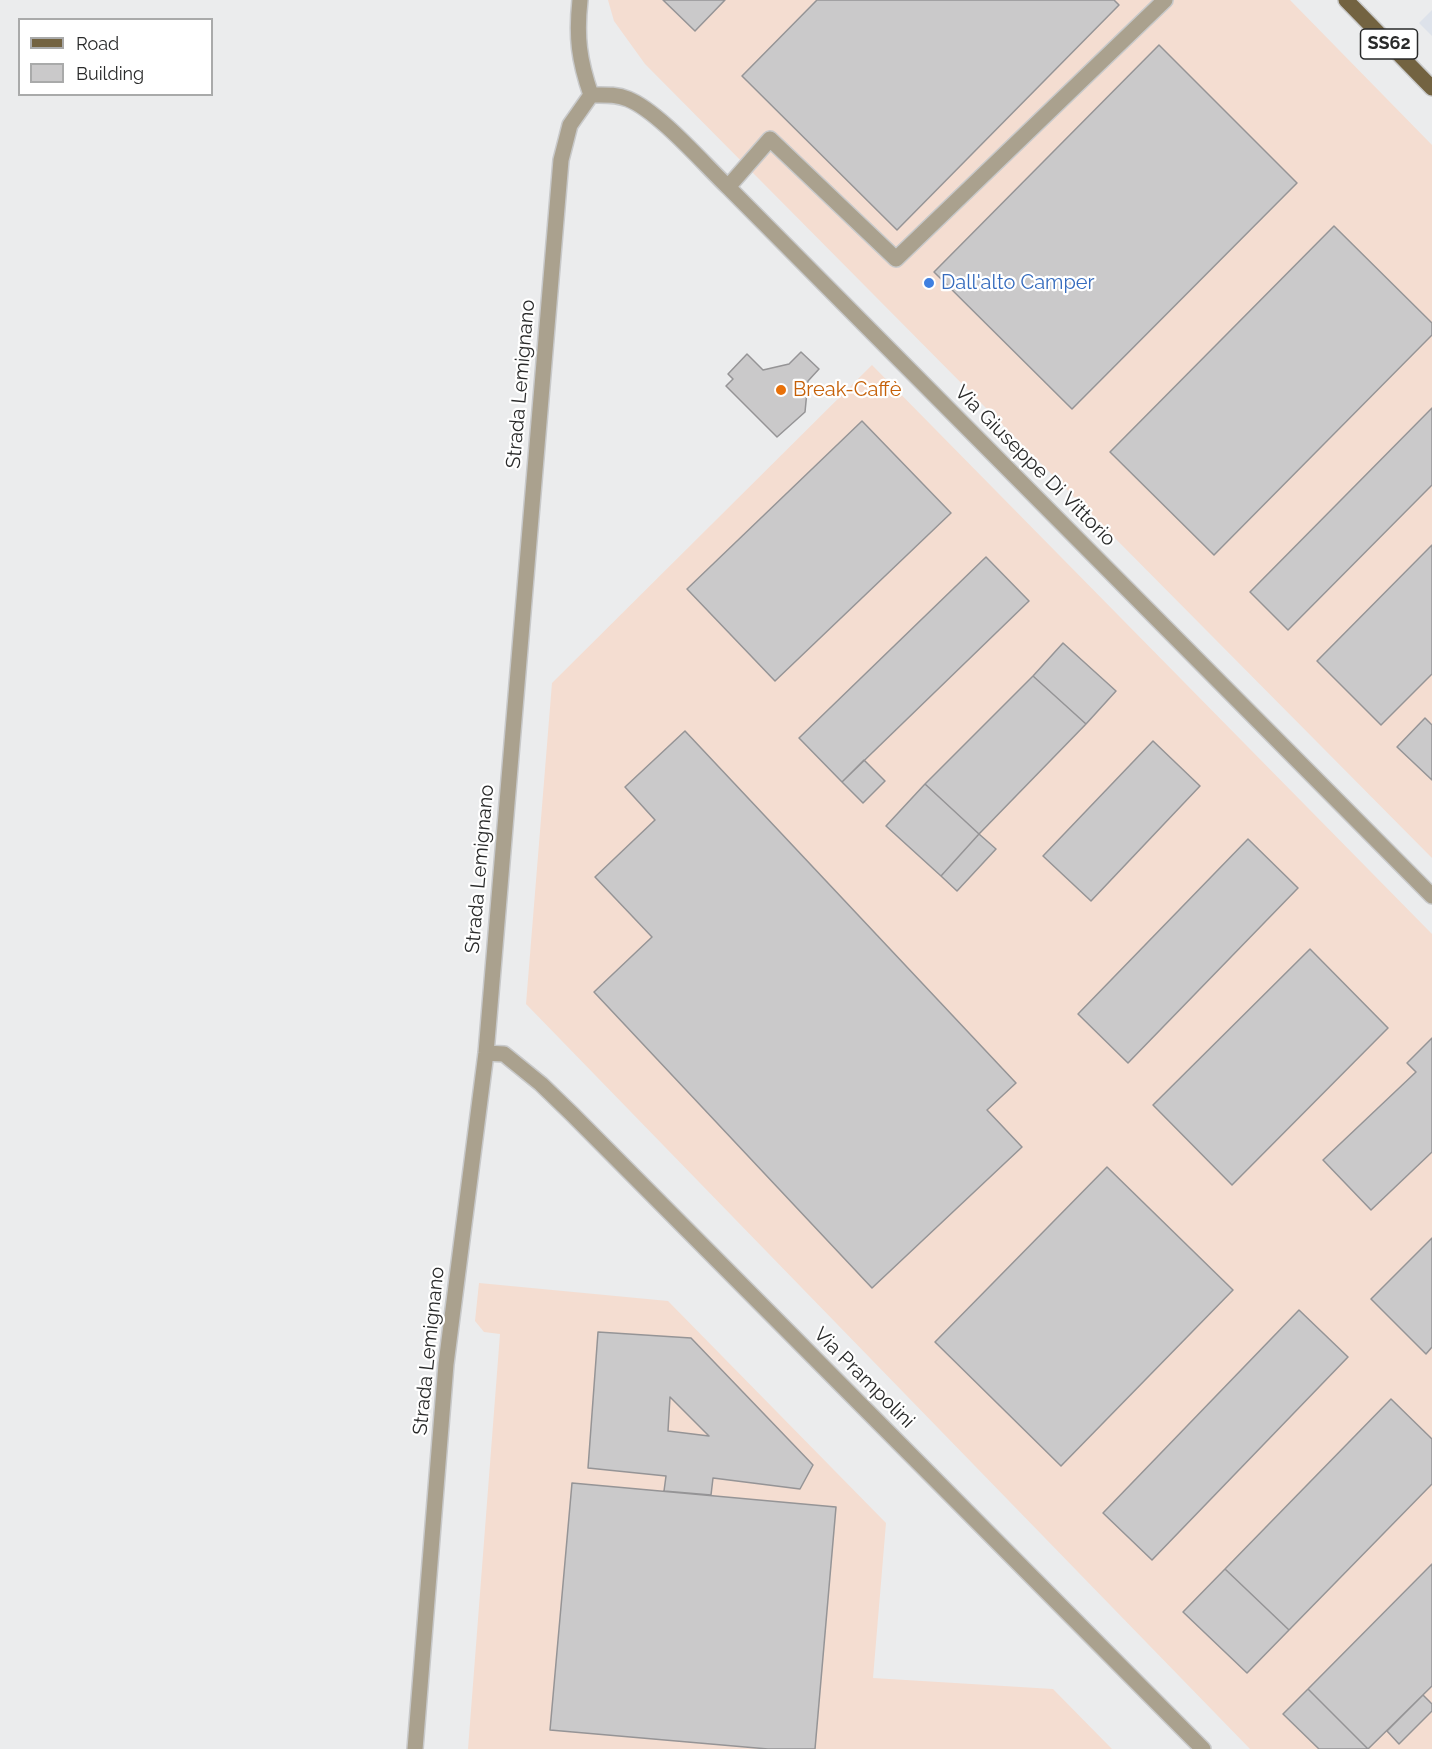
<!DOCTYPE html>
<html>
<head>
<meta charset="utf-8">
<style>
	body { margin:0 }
	#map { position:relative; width:1432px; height:1749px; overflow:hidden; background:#ebeced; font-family:Raleway,sans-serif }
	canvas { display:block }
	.legend { position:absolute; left:18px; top:18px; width:195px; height:78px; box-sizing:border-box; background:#fff; border:2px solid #a9aaaa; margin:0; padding:8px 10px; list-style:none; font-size:18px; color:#292a2a }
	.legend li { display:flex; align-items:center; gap:12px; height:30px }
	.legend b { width:30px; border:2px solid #a9aaaa }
</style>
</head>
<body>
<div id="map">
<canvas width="1432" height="1749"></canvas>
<ul class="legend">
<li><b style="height:8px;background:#736341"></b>Road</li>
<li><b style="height:16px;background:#cac9ca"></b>Building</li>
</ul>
</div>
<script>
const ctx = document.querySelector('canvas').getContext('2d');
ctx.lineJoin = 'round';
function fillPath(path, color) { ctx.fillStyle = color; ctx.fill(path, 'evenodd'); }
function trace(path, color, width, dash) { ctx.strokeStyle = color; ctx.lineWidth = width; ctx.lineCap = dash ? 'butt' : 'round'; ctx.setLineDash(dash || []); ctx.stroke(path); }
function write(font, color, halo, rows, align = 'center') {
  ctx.font = font + ' Raleway,sans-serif'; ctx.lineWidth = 4.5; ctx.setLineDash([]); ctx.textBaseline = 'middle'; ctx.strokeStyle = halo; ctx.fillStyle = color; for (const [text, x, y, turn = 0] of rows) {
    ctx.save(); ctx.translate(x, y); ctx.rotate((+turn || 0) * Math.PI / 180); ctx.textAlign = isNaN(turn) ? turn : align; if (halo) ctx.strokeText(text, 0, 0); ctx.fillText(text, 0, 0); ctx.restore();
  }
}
fillPath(new Path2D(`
	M1432 10V36L1419 23Z`), '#dde2ea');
fillPath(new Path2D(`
	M608 0H1290L1432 145V858L645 64 614 21Z
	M872 365 1432 934V1749H1250L526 1004 552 683Z
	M479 1283 668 1301 886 1523 873 1678 1053 1689 1112 1749H468L500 1334 484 1332 475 1321Z`), '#f4ddd1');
const building = new Path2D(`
	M663 0H725L695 31Z
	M817 0H1114L1119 5 897 230 742 76Z
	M1159 45 1297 183 1072 409 934 272Z
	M1334 226 1432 323V335L1214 555 1110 452Z
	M801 352 819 369 808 381 805 412 777 437 726 386 733 379 728 374 747 354 763 370 789 364Z
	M1432 408V485L1288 630 1250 592Z
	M862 421 951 513 775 681 687 589Z
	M1432 545V674L1381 725 1317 661Z
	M986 557 1029 601 842 782 799 738Z
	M1063 643 1116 691 1086 724 1033 676Z
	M1033 676 1086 724 979 834 925 784Z
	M1425 718 1432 725V780L1397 747Z
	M685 731 1016 1083 987 1110 1022 1147 872 1288 594 992 652 937 595 877 655 820 625 787Z
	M1153 741 1200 786 1091 901 1043 856Z
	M864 760 885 781 863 803 842 782Z
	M925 784 979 834 941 876 886 826Z
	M979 834 996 849 957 891 941 876Z
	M1248 839 1298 888 1128 1063 1078 1014Z
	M1310 949 1388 1028 1232 1185 1153 1105Z
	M1432 1038V1152L1371 1210 1323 1160 1416 1072 1407 1063Z
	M1107 1167 1233 1290 1061 1466 935 1342Z
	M1432 1238V1347L1426 1354 1371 1299Z
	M1299 1310 1348 1357 1152 1560 1103 1513Z
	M598 1332 691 1338 813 1465 800 1489 713 1478 711 1495 664 1491 666 1476 588 1468ZM670 1397 709 1436 668 1431Z
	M1391 1399 1432 1439V1484L1289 1630 1225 1569Z
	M572 1483 836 1507 815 1749H768L550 1730Z
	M1432 1564V1686L1368 1749 1308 1689Z
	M1225 1569 1289 1630 1247 1673 1183 1612Z
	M1308 1689 1368 1749H1319L1283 1714Z
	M1423 1695 1432 1704V1711L1399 1744 1387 1731Z`);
fillPath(building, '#cac9ca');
trace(building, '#959496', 1.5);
const minor = new Path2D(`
	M580 0C576 37 579 60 591 95
	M591 95C604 95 616 94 628 99 658 111 703 163 728 187L1432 896
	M728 187 770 139 896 259 1165 0
	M486 1053 504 1054 541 1084 572 1114 1203 1749
	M415 1749 446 1364 486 1053 561 160 570 125 591 95`);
const major = new Path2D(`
	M1346 0 1432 88`);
trace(minor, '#c8c9ca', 18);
trace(major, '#c8c9ca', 18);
trace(minor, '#aaa18e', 15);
trace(major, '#736341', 15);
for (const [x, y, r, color] of [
	[929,283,6,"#3f7fe0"],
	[781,390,6,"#e8710a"]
]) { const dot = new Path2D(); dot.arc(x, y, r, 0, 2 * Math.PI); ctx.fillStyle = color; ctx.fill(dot); trace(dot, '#fff', 2); }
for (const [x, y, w] of [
	[1389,44,57]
]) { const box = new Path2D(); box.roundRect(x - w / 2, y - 15, w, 30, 4.5); ctx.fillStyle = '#fff'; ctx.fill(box); trace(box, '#292a2a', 1.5); }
write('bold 18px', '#292a2a', null, [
	["SS62",1389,44]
]);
write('20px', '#366cbe', '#fff', [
	["Dall'alto Camper",941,283]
], 'left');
write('20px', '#292a2a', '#fff', [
	["Strada Lemignano",521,384,-85],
	["Via Giuseppe Di Vittorio",1035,466,45],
	["Strada Lemignano",480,869,-85],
	["Strada Lemignano",429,1351,-84],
	["Via Prampolini",864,1378,45]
]);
write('20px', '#c56008', '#fff', [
	["Break-Caffè",793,390]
], 'left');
</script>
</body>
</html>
